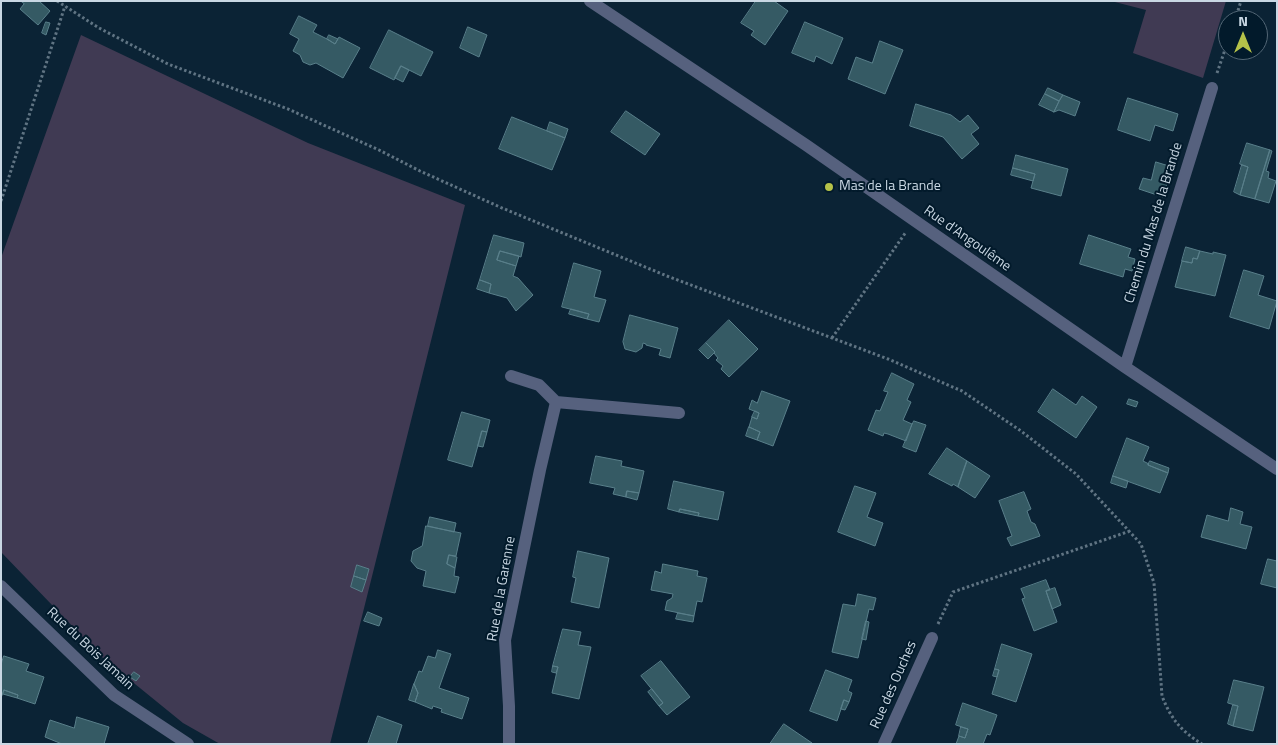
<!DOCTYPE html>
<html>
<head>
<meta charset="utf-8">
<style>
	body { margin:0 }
	#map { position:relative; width:1278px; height:745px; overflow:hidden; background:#0b2335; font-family:"Titillium Web",sans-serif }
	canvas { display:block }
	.frame { position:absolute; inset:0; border:2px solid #c9d7e3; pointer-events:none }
	.north { position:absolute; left:1218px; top:10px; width:50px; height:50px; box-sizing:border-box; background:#021a2b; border:1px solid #526675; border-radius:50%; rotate:0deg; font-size:14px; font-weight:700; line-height:20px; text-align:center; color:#c9d7e3 }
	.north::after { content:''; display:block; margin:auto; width:18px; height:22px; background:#b5c249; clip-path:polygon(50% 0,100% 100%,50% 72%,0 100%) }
</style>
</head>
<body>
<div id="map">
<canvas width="1278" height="745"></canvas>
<div class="frame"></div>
<div class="north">N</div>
</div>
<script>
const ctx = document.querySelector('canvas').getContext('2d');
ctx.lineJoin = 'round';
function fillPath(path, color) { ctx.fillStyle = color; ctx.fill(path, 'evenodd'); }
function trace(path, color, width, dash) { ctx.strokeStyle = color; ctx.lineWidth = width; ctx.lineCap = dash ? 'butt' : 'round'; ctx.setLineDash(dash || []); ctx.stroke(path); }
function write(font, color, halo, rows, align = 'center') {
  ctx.font = font + ' "Titillium Web",sans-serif'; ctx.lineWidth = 4; ctx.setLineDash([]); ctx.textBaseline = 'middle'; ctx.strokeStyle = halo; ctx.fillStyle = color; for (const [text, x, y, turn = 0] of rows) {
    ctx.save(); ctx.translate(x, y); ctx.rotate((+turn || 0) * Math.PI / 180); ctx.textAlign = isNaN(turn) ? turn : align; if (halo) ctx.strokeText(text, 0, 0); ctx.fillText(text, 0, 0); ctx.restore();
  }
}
fillPath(new Path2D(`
	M1111 1H1226L1203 78 1133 53 1146 10Z
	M81 35 308 143 465 205 330 744H220L183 723 103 658 1 552V258Z`), '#403a53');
const building = new Path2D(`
	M21 1H39L50 11 38 25 20 9 24 4Z
	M756 1H774L788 11 765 45 751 35 754 31 741 23Z
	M299 16 317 25 313 32 327 39 335 44 339 37 360 48 343 78 316 63 310 65 303 62 300 55 293 51 299 39 290 34Z
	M46 22 50 23 46 35 42 33Z
	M805 22 843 38 832 64 816 56 814 62 792 53Z
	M468 27 487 35 479 57 460 48Z
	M389 30 433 52 421 76 401 66 394 80 370 68Z
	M329 35 338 39 335 44 327 39Z
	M880 41 903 50 885 94 848 79 856 57 872 63Z
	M401 66 409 70 403 82 395 78Z
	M1048 88 1063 95 1059 101 1045 94Z
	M1045 94 1059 101 1054 112 1039 105Z
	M1063 95 1080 102 1075 116 1059 110 1054 112Z
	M1128 98 1178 114 1173 131 1155 125 1150 141 1118 130Z
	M916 104 951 115 960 122 968 115 979 128 971 134 979 144 962 159 943 137 910 126Z
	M626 111 660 134 645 155 611 132Z
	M512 117 565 138 552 170 499 149Z
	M550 122 568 129 565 138 547 131Z
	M1247 143 1270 150 1255 199 1240 195 1248 167 1240 164Z
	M1270 150 1272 151 1266 171 1269 172 1268 178 1276 181 1269 203 1255 199Z
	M1016 155 1068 169 1061 196 1031 188 1035 174 1013 168Z
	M1156 162 1172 167 1163 197 1139 189 1143 178 1151 180Z
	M1242 165 1248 167 1240 195 1234 192Z
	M1013 168 1035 174 1033 181 1011 175Z
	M494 235 524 243 521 257 500 251 497 260 516 266 513 276 518 278 533 295 516 311 507 298 489 293 491 284 480 280Z
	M1089 235 1131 249 1128 257 1135 259 1132 271 1125 269 1123 277 1080 264Z
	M1186 247 1200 251 1197 259 1193 258 1192 263 1182 261Z
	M500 251 519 256 516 266 497 260Z
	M1200 251 1213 254V252L1226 255 1215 296 1175 287 1182 261 1192 263 1193 258 1197 259Z
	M574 263 601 271 594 297 606 300 599 322 587 319 589 314 562 307Z
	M1244 270 1264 276 1258 295 1277 301 1269 329 1230 317Z
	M480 280 491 284 489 293 477 289Z
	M571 309 589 314 587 319 569 314Z
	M630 315 678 328 670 358 659 355 661 349 646 345V344L643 343 642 348 636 352 625 349 623 342Z
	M729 320 758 349 729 377 721 369 723 366 716 360 718 358 714 353 715 352 706 343Z
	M706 343 715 352 708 359 699 350Z
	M892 373 914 384 907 400 911 402 903 420 912 424 906 441 888 434 884 433 883 436 868 430 876 410 880 411 888 392 884 391Z
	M1053 389 1076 405 1082 396 1097 407 1076 438 1038 412Z
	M762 391 790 401 773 446 757 440 760 432 749 427 752 417 757 419 759 413 749 409 752 400 757 403Z
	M1129 399 1138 402 1136 407 1127 404Z
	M755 411 759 413 757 419 752 417Z
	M462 412 490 420 487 432 482 431 472 467 448 460Z
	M914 421 926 425 916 452 903 447Z
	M749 427 760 432 757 440 746 436Z
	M482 431 487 432 483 447 478 446Z
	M1127 438 1149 447 1143 461 1149 464 1148 465 1168 473 1160 493 1113 476Z
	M947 448 967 461 958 487 953 484 952 486 929 474Z
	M596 456 622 461 621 466 644 471 639 493 627 491 626 497 613 494 615 488 590 483Z
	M967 461 990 476 975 498 958 487Z
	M1150 461 1169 468 1168 473 1148 465Z
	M1113 476 1128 481 1126 488 1111 483Z
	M674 481 724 492 718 520 698 516 699 513 680 509 679 512 668 509Z
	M855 486 876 493 867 517 883 523 875 546 838 532Z
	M627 491 639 493 637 500 626 497Z
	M1024 492 1031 509 1027 511 1031 522 1035 524 1040 536 1011 546 1007 538 1012 536 999 501Z
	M1231 508 1243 512 1240 524 1252 527 1246 549 1201 537 1207 515 1228 521Z
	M680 509 699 513 698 516 679 512Z
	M430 517 456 523 454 532 428 526Z
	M426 526 461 533 456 556 449 555 447 564 455 568 454 576 459 577 455 593 423 586 426 571 417 568 411 561 413 551 422 546Z
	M578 551 609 558 599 608 571 602 576 578 573 577Z
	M449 555 457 557 455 568 447 564Z
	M1268 559 1277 561V588L1261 584Z
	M663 564 698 571 697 576 707 578 702 602 697 601 694 616 665 610 667 601 672 598 673 594 651 590 655 571 661 573Z
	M357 565 369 569 366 580 354 576Z
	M354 576 366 580 362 592 351 587Z
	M1046 580 1050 590 1046 591 1057 622 1034 631 1022 599 1025 598 1021 589Z
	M1055 588 1061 605 1052 609 1046 591Z
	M858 594 876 598 873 610 869 609 858 658 832 652 843 604 855 606Z
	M368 612 382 618 379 626 364 621Z
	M678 613 694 616 693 622 676 619Z
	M866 621 869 622 866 640 862 639Z
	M563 629 581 632 578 645 591 647 579 699 552 693 558 667 553 666Z
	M1002 644 1032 654 1016 702 992 694 999 670 995 669Z
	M438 650 451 654 439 688 469 698 462 719 441 712 442 709 433 706 432 709 415 702 418 693 414 684 419 671 422 672 428 656 435 658Z
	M4 656 29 664 26 671 44 677 35 704 17 698 18 695 4 690 1 698V665Z
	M661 661 690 697 667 715 659 706 663 703 641 676Z
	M553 666 558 667 556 673 552 672Z
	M995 669 999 670 997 677 993 676Z
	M826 670 852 680 848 691 852 693 849 702 844 700 837 721 810 711Z
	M134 672 140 676 136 681 130 677Z
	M1234 680 1264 687 1253 731 1233 726 1238 706 1228 703Z
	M414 684 418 693 415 702 409 700Z
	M652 689 663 703 659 706 648 692Z
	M4 690 18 695 17 698 3 694Z
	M844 700 849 702 845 710 841 709Z
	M963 703 997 715 990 735 987 734 983 744H956L959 736 965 738 968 729 956 725Z
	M1233 705 1238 706 1233 726 1228 724Z
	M378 716 402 725 396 744H368Z
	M77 717 109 727 104 744H62L45 737 50 720 74 728Z
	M784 724 812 743V744H770Z
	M961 727 968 729 965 738 959 736Z`);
fillPath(building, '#355a64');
trace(building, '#597f8a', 1);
trace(new Path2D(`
	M57 1 99 28 168 64 288 109 379 150 420 171 502 208 667 276 888 359 962 391 1021 431 1076 474 1141 544 1154 583 1162 696C1171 719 1181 731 1202 744
	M1235 20 1241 1
	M1217 73 1228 41
	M1 201 65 6
	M832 338 906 232
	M938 624 953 592 1130 531`), '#607483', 3, [2.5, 2.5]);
trace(new Path2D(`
	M590 1 806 145 1125 367 1277 469
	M1125 367 1212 88
	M556 402 679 413
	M1 586 114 695 188 744
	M509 744V706L505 640 540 470 556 402 539 385 511 376
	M884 744 932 638`), '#56617e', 12);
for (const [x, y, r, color] of [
	[829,187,5,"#b5c249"]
]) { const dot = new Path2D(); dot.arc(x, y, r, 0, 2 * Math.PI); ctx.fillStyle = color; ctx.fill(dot); trace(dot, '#021a2b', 2); }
write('14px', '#c9d7e3', '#021a2b', [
	["Mas de la Brande",839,187]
], 'left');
write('14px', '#c9d7e3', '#021a2b', [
	["Chemin du Mas de la Brande",1154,223,-73],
	["Rue d'Angoulême",967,239,35],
	["Rue de la Garenne",502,589,-80],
	["Rue du Bois Jamain",90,649,43],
	["Rue des Ouches",894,685,-66]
]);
</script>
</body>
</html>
